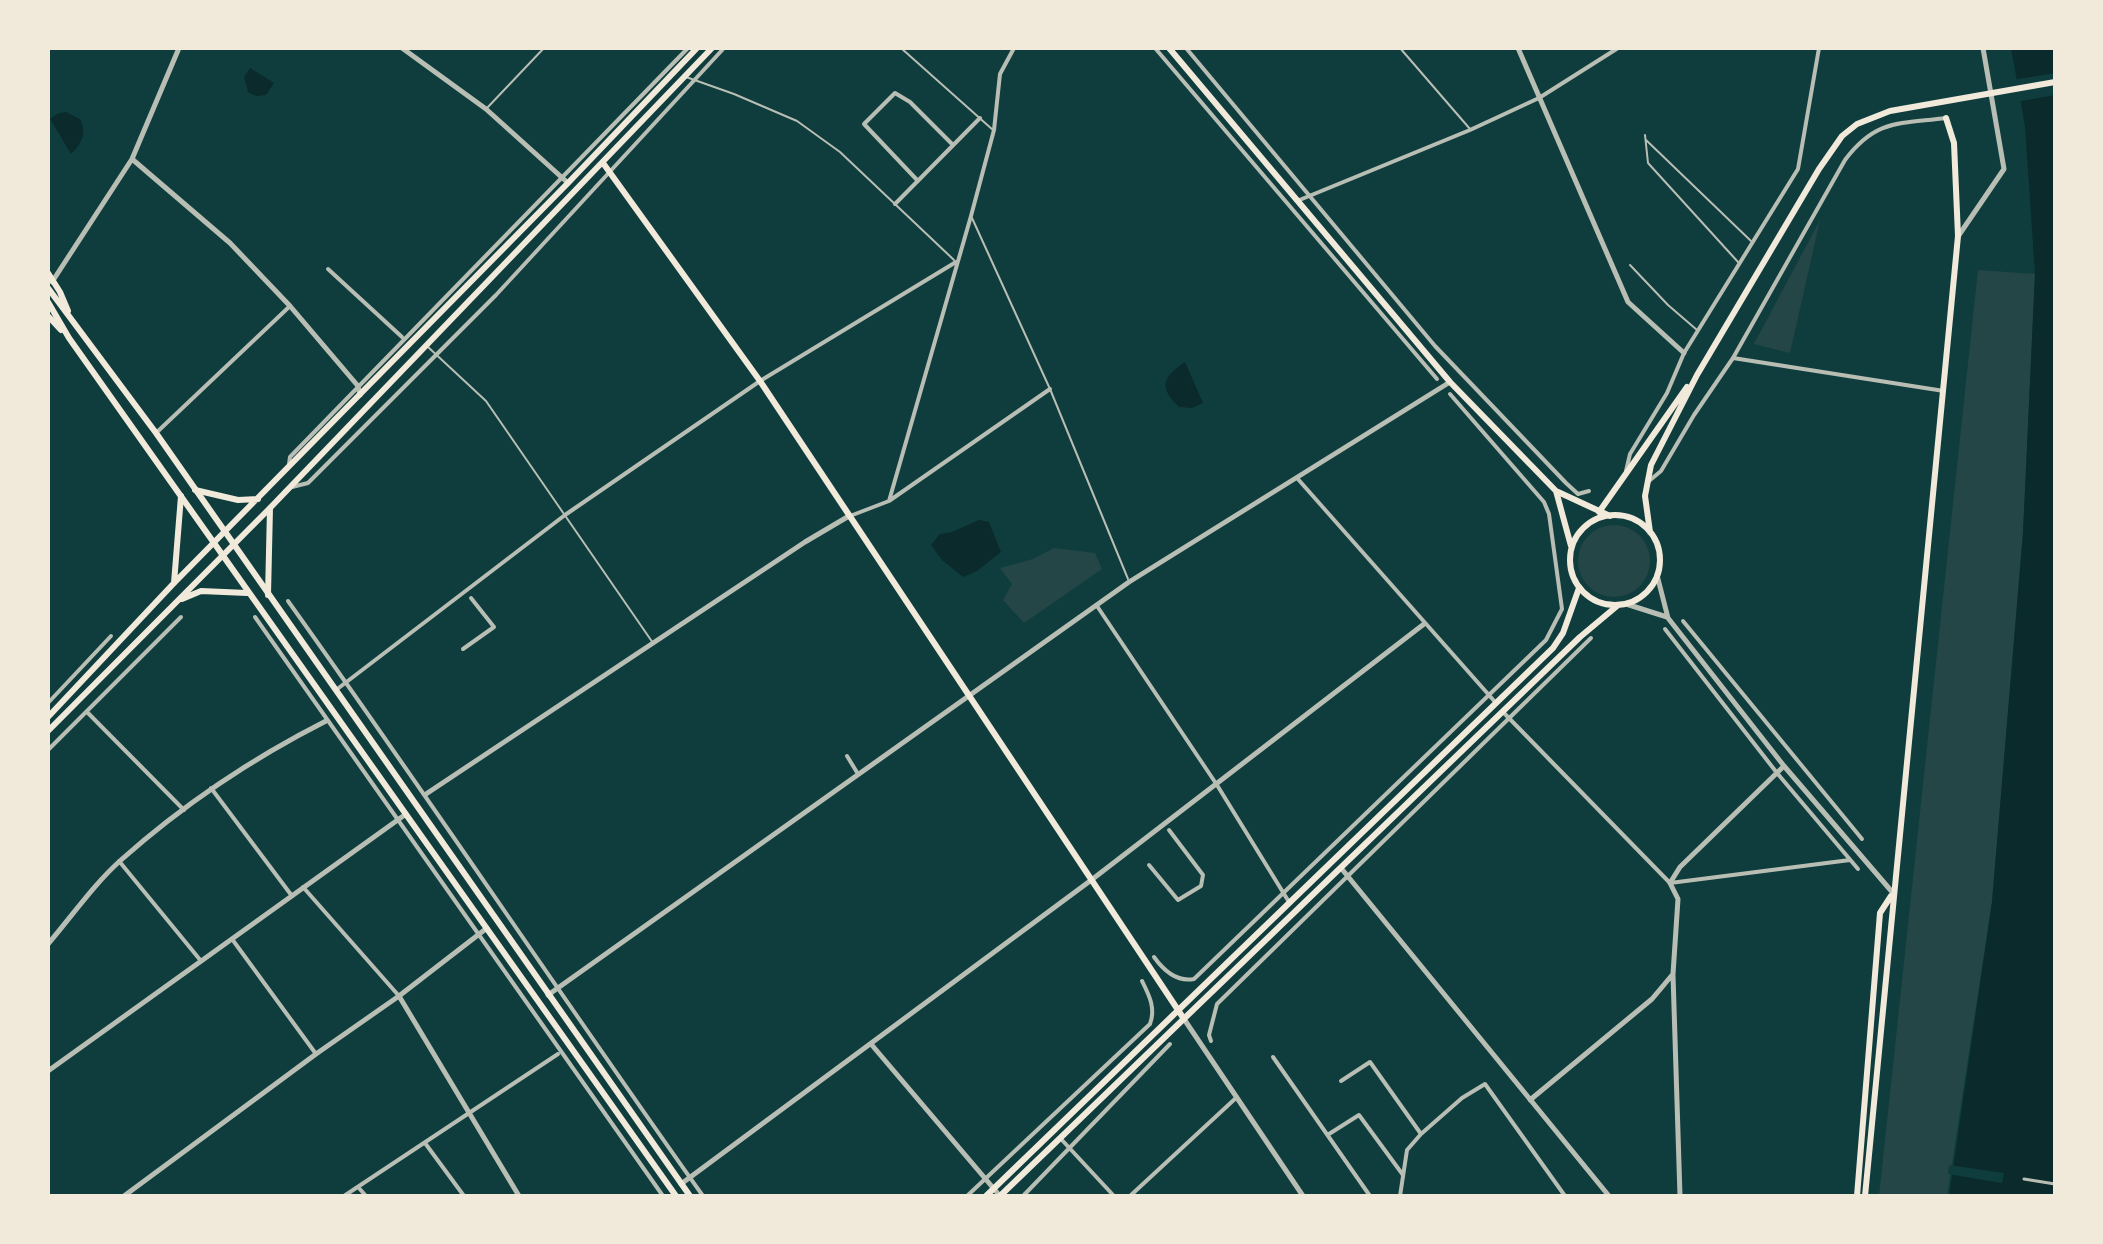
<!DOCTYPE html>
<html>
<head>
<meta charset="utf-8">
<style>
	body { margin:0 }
	#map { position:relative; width:2103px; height:1244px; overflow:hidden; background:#0f3d3e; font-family:Overpass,sans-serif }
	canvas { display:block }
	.frame { position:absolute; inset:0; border:50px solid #f1e9da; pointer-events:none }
</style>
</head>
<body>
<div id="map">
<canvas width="2103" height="1244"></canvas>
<div class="frame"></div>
</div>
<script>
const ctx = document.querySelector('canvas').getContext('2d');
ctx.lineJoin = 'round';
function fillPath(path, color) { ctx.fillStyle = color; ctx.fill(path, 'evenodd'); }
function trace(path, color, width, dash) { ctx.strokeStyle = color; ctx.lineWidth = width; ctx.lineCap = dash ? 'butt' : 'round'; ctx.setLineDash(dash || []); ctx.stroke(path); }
fillPath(new Path2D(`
	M1820 220 1790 353 1754 344Z
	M1978 270 2035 274 2023 533 1992 902 1947 1196H1879Z
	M1578 561a36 36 0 1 1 72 0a36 36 0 1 1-72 0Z
	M1054 548 1095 553 1102 569 1024 623 1003 600 1012 584 1000 568 1033 559Z`), '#244646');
fillPath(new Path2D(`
	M2011 48H2055V1196H1949L1992 902 2023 533 2035 274 2025 126Z
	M250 68 274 83 266 95 256 96 248 92 244 77Z
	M66 112 80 119C87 132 82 144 71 154L50 119 59 113Z
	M1185 362 1203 403 1192 408 1179 407C1158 387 1163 377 1185 362Z
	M979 520 989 522 1001 552 977 571 963 577 942 560 931 545 940 534 952 532Z`), '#0a2a2b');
fillPath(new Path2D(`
	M2055 73V95L2016 102 2012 80Z
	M1949 1165 2004 1173 2002 1183 1948 1174Z`), '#0f3d3e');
trace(new Path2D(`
	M901 48 993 130
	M1400 48 1470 129
	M686 77 734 94 797 121 840 152 954 260
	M487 108 544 48
	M1645 135 1648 163 1738 262
	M1646 140 1751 241
	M972 218 1050 389 1128 579
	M1630 265 1668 305 1697 330
	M428 347 486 401 653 643`), '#b8beb3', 2);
trace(new Path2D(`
	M2024 1179 2055 1184`), '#b8beb3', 3);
trace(new Path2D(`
	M1155 48 1437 379
	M1186 48 1435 346 1566 483 1578 494 1589 491
	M918 181 864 124 895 93 910 102 953 145
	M1297 201 1470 130 1539 98 1618 48
	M895 204 980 118
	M328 269 402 337
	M1733 358 1944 391
	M156 433 290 306
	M289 464 290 457 688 48
	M1626 471 1630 454 1667 393 1684 353 1798 169 1819 48
	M1297 478 1496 703
	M1649 481 1661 471 1694 415 1733 358 1845 160C1876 119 1899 124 1946 118
	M292 487 308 483 496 295 724 48
	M889 501 971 216 994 130 1000 74 1014 48
	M850 516 889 501 1050 389
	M288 601C429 798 563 999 703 1196
	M1097 606 1217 785 1289 902
	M255 617 663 1196
	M1683 621 1862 839
	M1665 629 1777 773 1858 869
	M463 649 494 627 471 598
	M336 690 565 515 760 381 956 262
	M48 703 111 636
	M87 712 184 810
	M1503 712 1670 883 1850 860
	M48 750 181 617
	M847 756 858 774
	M211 788 292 896
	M119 861 201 961
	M1149 865 1178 900 1201 886 1203 875 1169 830
	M303 887 399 996
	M232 939 316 1054
	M1154 957C1164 971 1178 982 1194 979L1546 640 1562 609 1549 514 1544 502 1450 394
	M1211 1041 1209 1035 1217 1004 1591 638
	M1273 1057 1370 1196
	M1341 1081 1370 1062 1421 1134 1407 1150 1400 1196
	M1329 1134 1359 1115 1403 1175
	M1421 1134 1462 1098 1485 1084 1565 1196
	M1061 1139 1114 1196
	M425 1143 464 1196
	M358 1187 366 1196
	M344 1196 558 1054
	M967 1196 1150 1024C1156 1008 1149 995 1142 981
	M1023 1196 1170 1044
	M1130 1196 1237 1097`), '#b8beb3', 4);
trace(new Path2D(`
	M402 48 486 109 568 183
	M1518 48 1628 302 1684 353
	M132 159 230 243 290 306 358 386 360 395
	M1959 235 2004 169 1983 48
	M52 282 132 159 179 48
	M1657 575 1668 618 1784 766 1893 893
	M1626 604 1667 617
	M426 794 805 542 849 516
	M1341 868 1609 1196
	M48 944C72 916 94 884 121 860 184 804 251 759 326 721
	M1673 975 1680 1196
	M548 995 1129 582 1450 382
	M399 996 519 1196
	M1184 1019 1303 1196
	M871 1044 1000 1196
	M48 1071 406 814
	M1530 1100 1652 999 1673 974 1678 899 1670 883 1680 867 1784 766
	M681 1184 1090 881 1424 624
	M124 1196 316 1054 399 996 487 928`), '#b8beb3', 5);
trace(new Path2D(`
	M1169 48 1450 382 1556 491 1610 516
	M603 163 760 381 1184 1019
	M195 490 238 500 258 499
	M1556 491 1571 546
	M1599 512 1687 387
	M1570 560a45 45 0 1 1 90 0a45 45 0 1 1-90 0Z
	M1650 532 1645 496 1651 465 1697 375 1819 169 1842 136 1857 124 1890 111 2055 82
	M174 583 181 496
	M268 595 270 508
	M182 599 201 591 247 593
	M48 717 174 583 568 183 697 48
	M48 731 270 508 712 48
	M1857 1196 1880 913 1891 896
	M1865 1196 1958 236 1954 143 1946 118`), '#f1e9da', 6);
trace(new Path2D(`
	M48 273 60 292 68 311
	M48 288 156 433 690 1196
	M48 302 69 338 676 1196
	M48 316 61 330
	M986 1196 1553 648 1563 633 1579 588
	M1000 1196 1580 637 1617 606`), '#f1e9da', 6);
</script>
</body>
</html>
